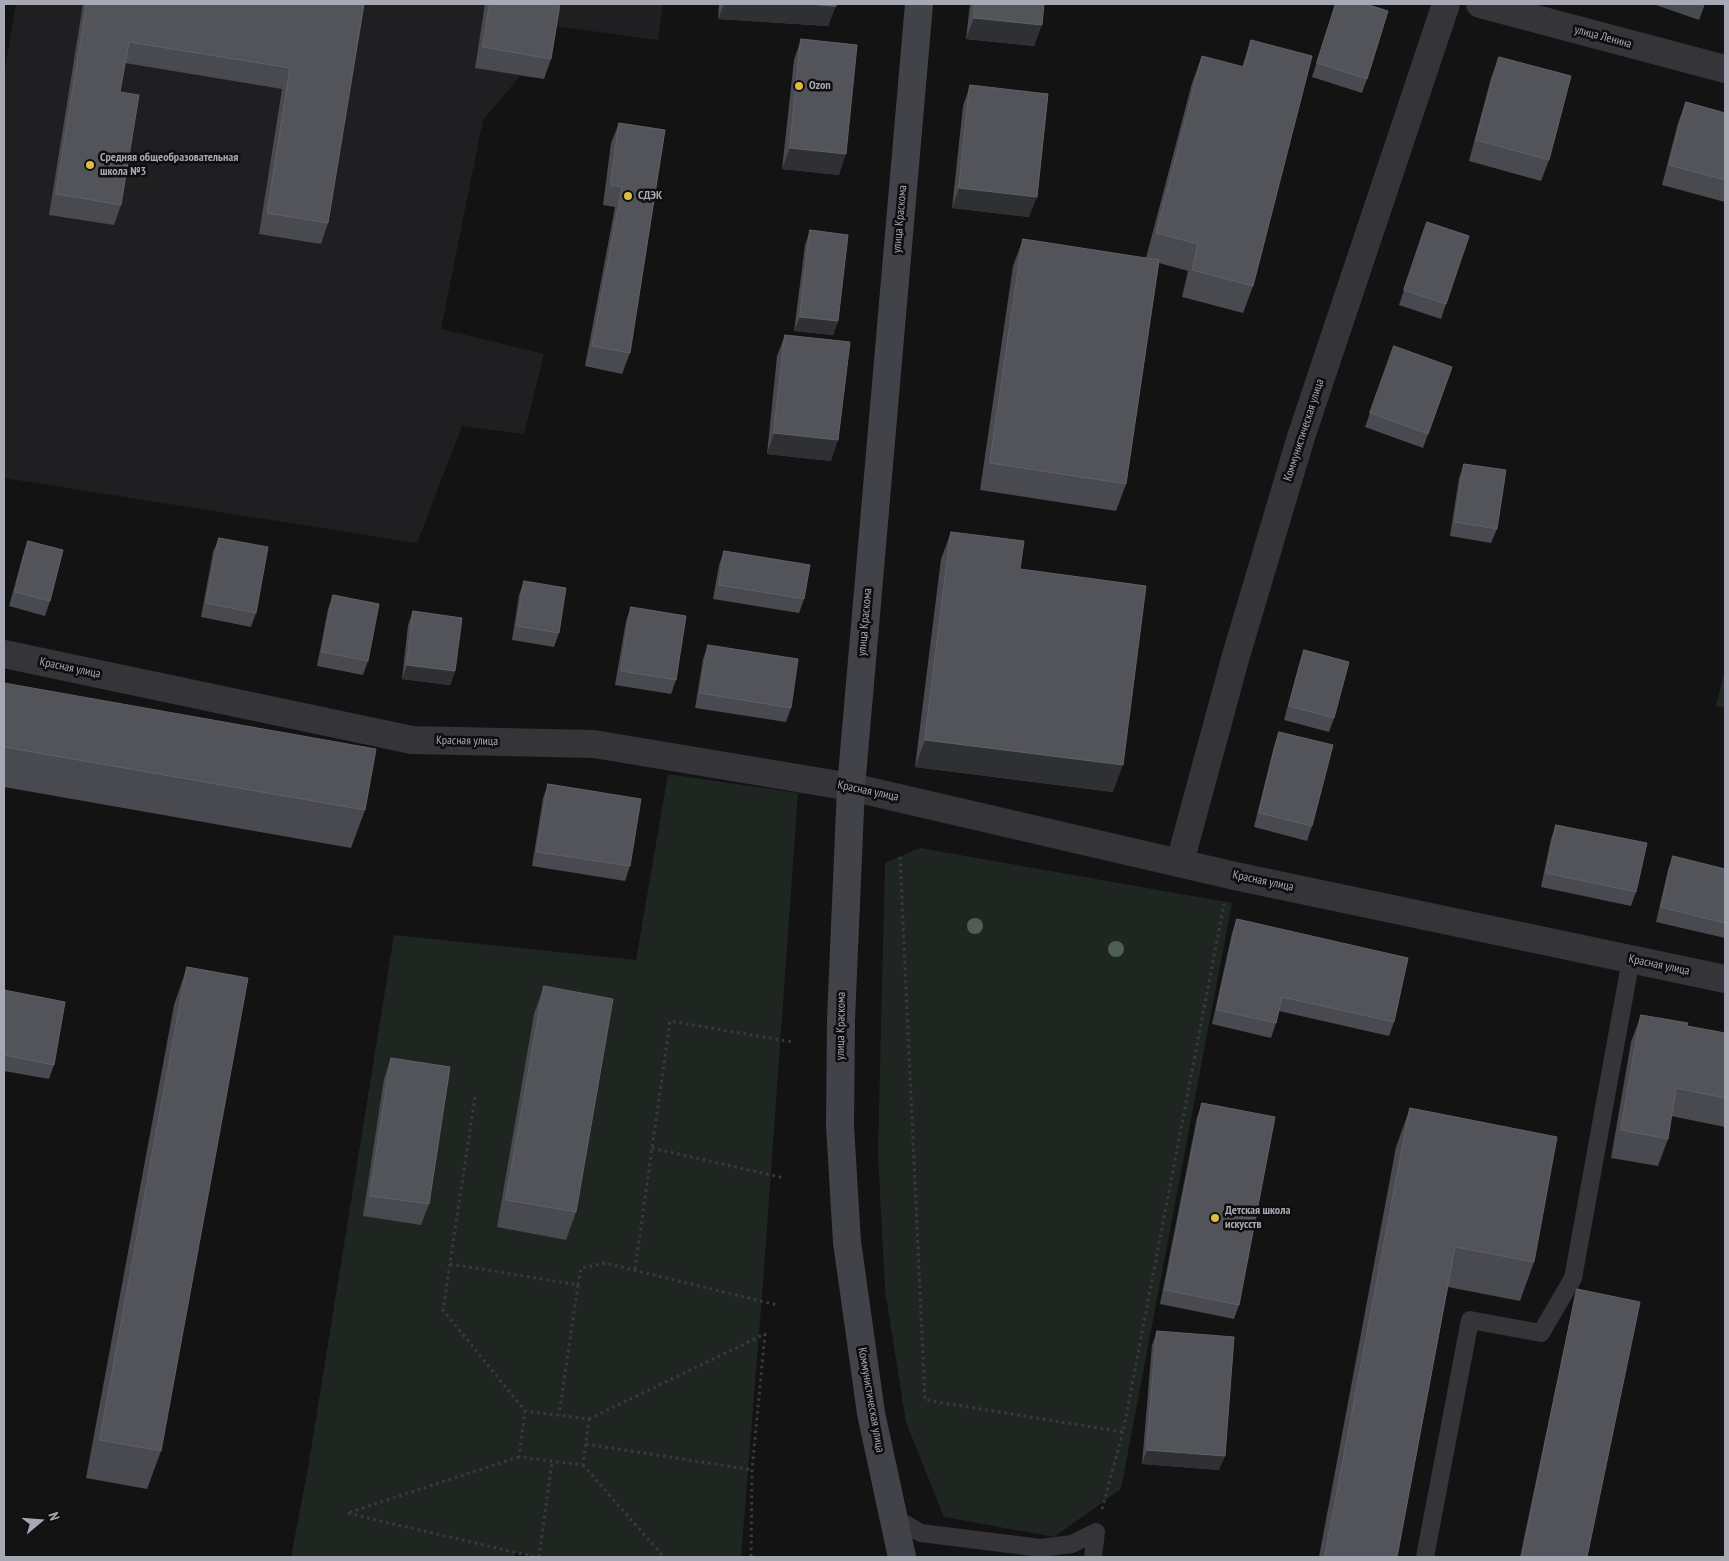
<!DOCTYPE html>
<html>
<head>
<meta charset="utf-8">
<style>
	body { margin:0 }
	#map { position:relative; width:1729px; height:1561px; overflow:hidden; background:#131314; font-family:"PT Sans Narrow",sans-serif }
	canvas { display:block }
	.frame { position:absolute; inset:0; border:5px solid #a6a8b3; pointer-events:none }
	.north { position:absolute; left:15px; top:1496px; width:50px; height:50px; -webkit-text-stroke:4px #0e0e0f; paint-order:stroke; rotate:72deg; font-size:14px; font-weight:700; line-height:20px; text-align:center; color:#a6a8b3 }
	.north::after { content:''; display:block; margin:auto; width:18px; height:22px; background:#a6a8b3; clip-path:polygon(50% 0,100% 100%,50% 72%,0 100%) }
</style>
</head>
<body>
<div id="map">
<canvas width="1729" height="1561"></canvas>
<div class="frame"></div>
<div class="north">N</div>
</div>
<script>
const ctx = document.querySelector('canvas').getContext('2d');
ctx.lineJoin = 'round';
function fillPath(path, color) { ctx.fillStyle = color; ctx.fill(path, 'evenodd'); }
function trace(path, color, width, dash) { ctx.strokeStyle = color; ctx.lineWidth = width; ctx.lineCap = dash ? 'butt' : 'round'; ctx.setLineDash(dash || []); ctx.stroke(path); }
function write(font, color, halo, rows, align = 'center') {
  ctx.font = font + ' "PT Sans Narrow",sans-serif'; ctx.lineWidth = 5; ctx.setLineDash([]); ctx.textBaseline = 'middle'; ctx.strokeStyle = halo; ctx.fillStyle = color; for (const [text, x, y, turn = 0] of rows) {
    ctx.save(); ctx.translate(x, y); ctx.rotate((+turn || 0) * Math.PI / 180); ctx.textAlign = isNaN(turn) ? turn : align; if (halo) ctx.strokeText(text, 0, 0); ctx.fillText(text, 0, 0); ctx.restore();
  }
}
fillPath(new Path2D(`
	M16 4H663L658 40 553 26 544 79 520 76 483 120 441 329 544 354 524 434 462 426 417 543 4 478V74Z`), '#1f1f21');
fillPath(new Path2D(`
	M1725 669V708L1716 706Z
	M668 774 798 793 764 1270 741 1557H535L515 1553 514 1557H291L308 1468 394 935 636 960Z
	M920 848 1232 903 1121 1489 1054 1537 944 1517 906 1422 885 1290 878 1153 885 863Z`), '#1f2621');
trace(new Path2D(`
	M900 857 925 1400 1123 1432 1224 904
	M475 1097 443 1310 525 1411 589 1419 583 1465 519 1457 525 1411
	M652 1148 784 1178
	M450 1264 578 1285 559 1415
	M635 1269 670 1021 793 1042
	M578 1285 581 1268 605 1263 777 1305
	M589 1419 765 1334 752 1470 751 1557
	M586 1444 752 1470
	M519 1457 347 1513 535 1557
	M583 1465 664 1557
	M1102 1509 1123 1432
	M539 1557 552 1461`), '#3a3b40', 3, [2.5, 4]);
trace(new Path2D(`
	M893 1517 921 1533 1041 1548 1072 1544 1096 1532 1093 1557
	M1425 1557 1470 1320 1541 1333 1573 1278 1631 959`), '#343439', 18);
trace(new Path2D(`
	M1480 4 1725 69
	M4 654 412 740 594 744 851 787 1235 876 1725 979
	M1180 862 1235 659 1301 437 1446 4`), '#343439', 28);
trace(new Path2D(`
	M902 1557 871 1413 847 1242 840 1126 841 1019 851 787 919 4`), '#424349', 28);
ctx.fillStyle = '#4e5e52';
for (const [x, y] of [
	[975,926],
	[1116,949]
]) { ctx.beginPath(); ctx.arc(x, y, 8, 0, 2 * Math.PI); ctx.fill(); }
fillPath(new Path2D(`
	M83 4H364L328 223 321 244 259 234 282 89 125 63 120 92 121 205 114 225 49 215Z
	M485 4H560L551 59 544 79 475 68Z
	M719 4H836L828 26 718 19Z
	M970 4H1044L1034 46 966 39Z
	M1335 4H1366L1367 79 1362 93 1312 77Z
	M1653 4H1705L1699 20Z
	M801 39 839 175 782 169 794 60Z
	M1251 40 1253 286 1243 313 1182 297 1188 271 1159 263 1126 484 1116 511 980 490 1013 266 1023 239 1146 258 1192 83 1202 56 1242 67Z
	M1499 57 1549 160 1541 181 1469 161 1491 78Z
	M970 85 1029 217 952 208 963 106Z
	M1686 102 1725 113V202L1662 185 1678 123Z
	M619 123 665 130 630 353 622 374 585 366 615 207 603 205 611 143Z
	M810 230 838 321 833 335 794 331 805 245Z
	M1422 236 1446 304 1441 319 1399 305Z
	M785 335 831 461 767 454 777 356Z
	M1394 346 1452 367 1423 448 1365 427Z
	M1464 464 1497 529 1491 543 1450 536 1459 478Z
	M951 532 1020 569 1113 792 915 767 941 559Z
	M219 538 256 613 251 627 201 617 213 552Z
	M28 541 50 601 45 616 9 606 23 555Z
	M724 551 804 599 799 613 713 599 719 565Z
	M524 581 559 633 554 647 512 640 519 595Z
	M333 595 368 661 363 675 317 666 328 609Z
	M631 607 676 680 671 694 615 685 626 621Z
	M413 611 455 671 450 685 402 679 408 625Z
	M708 645 791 708 786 722 695 708 703 659Z
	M1304 650 1334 718 1329 732 1284 720 1299 665Z
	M4 683 365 810 351 848 4 787Z
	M1279 732 1312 826 1307 841 1254 827 1274 746Z
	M548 784 630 866 625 881 532 866 543 798Z
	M1556 825 1636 892 1631 906 1541 887 1551 839Z
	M1673 856 1725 869V938L1656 922 1668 870Z
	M1237 919 1394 1022 1389 1036 1279 1011 1276 1023 1271 1038 1212 1024 1232 933Z
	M187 967 161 1451 147 1489 86 1478 174 1005Z
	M544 986 576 1212 566 1240 497 1227 534 1014Z
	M4 990 54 1065 49 1079 4 1071Z
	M1641 1015 1687 1026 1725 1033V1127L1671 1116 1668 1139 1658 1166 1611 1158 1631 1042Z
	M391 1058 429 1204 421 1225 363 1216 384 1079Z
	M1202 1103 1239 1305 1234 1319 1160 1304 1197 1117Z
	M1410 1108 1534 1262 1520 1301 1448 1287 1397 1557H1319L1396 1147Z
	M1577 1289 1587 1557H1520L1575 1296Z
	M1157 1331 1219 1470 1142 1464 1152 1345Z`), '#494a4f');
fillPath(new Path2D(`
	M724 4H810L836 6 828 26 718 19Z
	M974 18 1042 25 1034 46 966 39Z
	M790 148 846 154 839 175 782 169Z
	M959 188 1037 197 1029 217 952 208Z
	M800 317 838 321 833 335 794 331Z
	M774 433 838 440 831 461 767 454Z
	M407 665 455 671 450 685 402 679Z
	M925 740 1123 765 1113 792 915 767Z
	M1147 1450 1225 1456 1219 1470 1142 1464Z`), '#2f3033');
const building = new Path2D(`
	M87 4H364L328 223 267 213 290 68 129 42 120 92 139 95 121 205 56 194Z
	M490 4H560L551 59 483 47Z
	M810 4H836V6Z
	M975 4H1044L1042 25 974 18Z
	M1336 4H1366L1388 11 1367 79 1317 63Z
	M801 39 857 45 846 154 790 148Z
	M1251 40 1312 56 1253 286 1192 270 1198 244 1156 233 1202 56 1244 67Z
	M1499 57 1571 76 1549 160 1476 140Z
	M970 85 1048 94 1037 197 959 188Z
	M1686 102 1725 113V180L1669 165Z
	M619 123 665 130 630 353 592 346 622 187 611 185Z
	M1427 222 1469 236 1446 304 1404 290Z
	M810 230 848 235 838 321 800 317Z
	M1023 239 1159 260 1126 484 990 463Z
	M785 335 850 342 838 440 774 433Z
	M1394 346 1452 367 1428 434 1370 413Z
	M1464 464 1506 470 1497 529 1455 522Z
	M951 532 1024 541 1020 569 1146 586 1123 765 925 740Z
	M219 538 268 547 256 613 206 603Z
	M28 541 63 550 50 601 15 592Z
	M724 551 810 565 804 599 719 585Z
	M524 581 566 588 559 633 517 626Z
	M333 595 379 604 368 661 322 652Z
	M631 607 686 616 676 680 621 671Z
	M413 611 462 618 455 671 407 665Z
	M708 645 798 659 791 708 700 693Z
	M1304 650 1349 662 1334 718 1289 706Z
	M4 683 376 749 365 810 4 747Z
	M1279 732 1333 745 1312 826 1259 813Z
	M548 784 641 799 630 866 537 852Z
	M1556 825 1647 843 1636 892 1546 873Z
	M1673 856 1725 869V923L1661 907Z
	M1237 919 1408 958 1394 1022 1282 997 1276 1023 1217 1010Z
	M187 967 248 978 161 1451 100 1440Z
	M544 986 613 999 576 1212 506 1200Z
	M4 990 65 1002 54 1065 4 1055Z
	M1641 1015 1688 1023 1687 1026 1725 1033V1098L1676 1088 1668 1139 1621 1130Z
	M391 1058 450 1067 429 1204 370 1196Z
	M1202 1103 1275 1117 1239 1305 1165 1290Z
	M1410 1108 1557 1137 1534 1262 1455 1247 1397 1557H1325Z
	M1577 1289 1640 1302 1587 1557H1522Z
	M1157 1331 1234 1337 1225 1456 1147 1450Z`);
fillPath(building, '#535459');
trace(building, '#606167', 1);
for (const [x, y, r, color] of [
	[799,86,5,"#debb41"],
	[90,165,5,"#debb41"],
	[628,196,5,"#debb41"],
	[1215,1218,5,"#debb41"]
]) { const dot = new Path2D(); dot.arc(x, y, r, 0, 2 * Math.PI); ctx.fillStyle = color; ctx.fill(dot); trace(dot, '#0e0e0f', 2); }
write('12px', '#a6a8b3', '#0e0e0f', [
	["улица Ленина",1603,37,15],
	["улица Краскома",900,219,-85],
	["Коммунистическая улица",1304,430,-72],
	["улица Краскома",865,622,-85],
	["Красная улица",70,668,12],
	["Красная улица",467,741,1],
	["Красная улица",868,791,12],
	["Красная улица",1263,881,12],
	["Красная улица",1659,965,12],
	["улица Краскома",841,1026,-89],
	["Коммунистическая улица",871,1400,80]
]);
write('bold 12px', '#a6a8b3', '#0e0e0f', [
	["Ozon",809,86],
	["Средняя общеобразовательная",100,158],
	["школа №3",100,172],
	["СДЭК",638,196],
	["Детская школа",1225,1211],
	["искусств",1225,1225]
], 'left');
</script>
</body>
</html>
